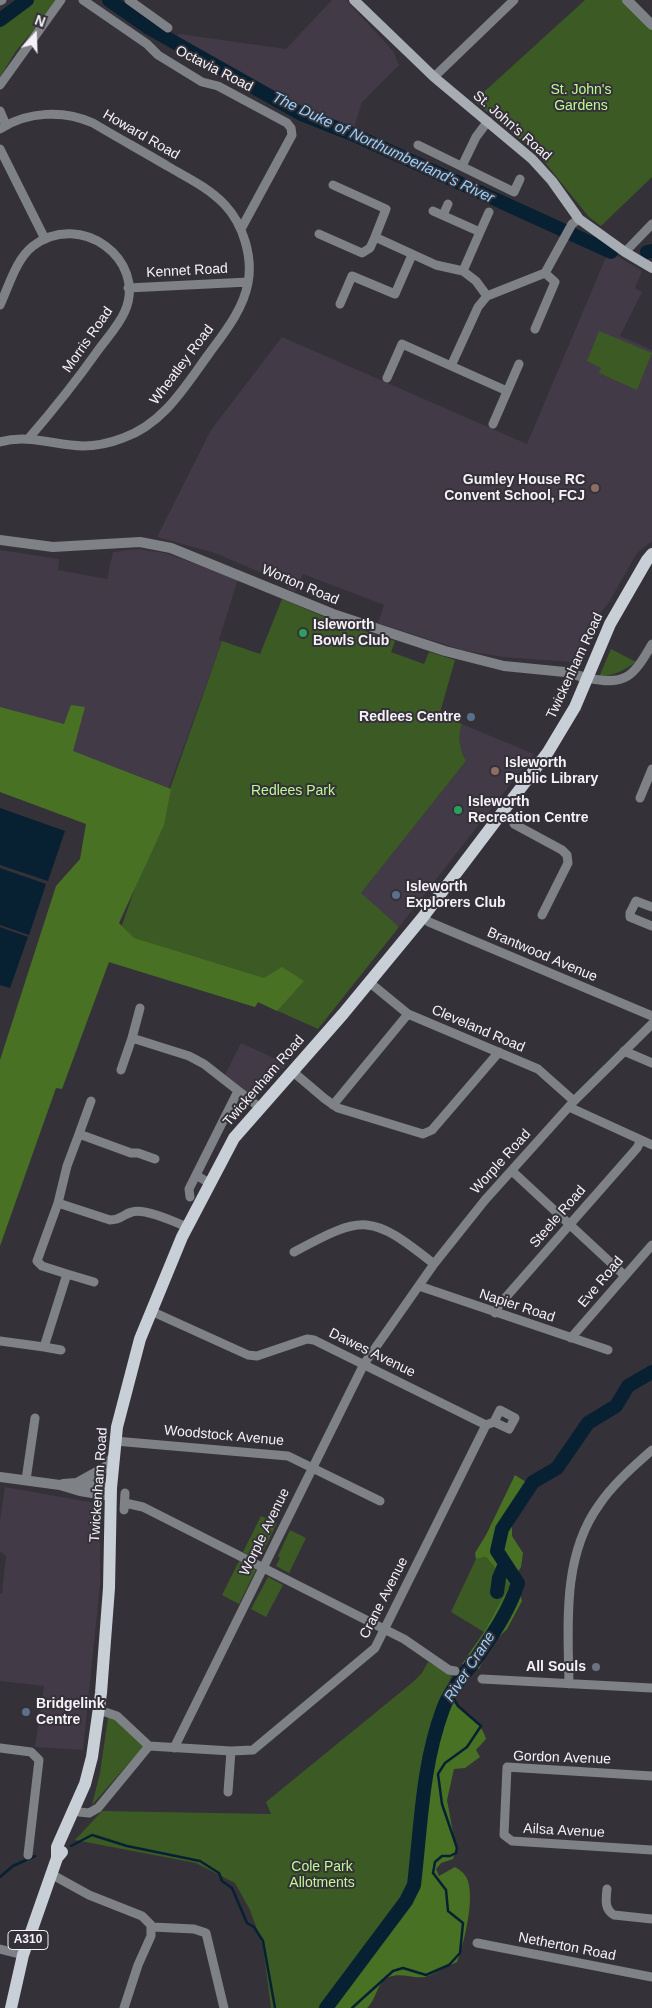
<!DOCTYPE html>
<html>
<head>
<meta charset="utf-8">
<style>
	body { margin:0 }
	#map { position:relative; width:652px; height:2008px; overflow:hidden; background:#353139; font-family:Arial,sans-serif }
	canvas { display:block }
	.north { position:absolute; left:10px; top:10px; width:50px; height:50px; -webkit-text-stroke:4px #353139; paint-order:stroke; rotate:20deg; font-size:14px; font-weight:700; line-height:20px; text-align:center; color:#f5f2f7 }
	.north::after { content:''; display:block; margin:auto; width:18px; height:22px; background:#f5f2f7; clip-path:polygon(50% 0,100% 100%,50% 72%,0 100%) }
</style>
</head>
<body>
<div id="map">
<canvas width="652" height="2008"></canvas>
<div class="north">N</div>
</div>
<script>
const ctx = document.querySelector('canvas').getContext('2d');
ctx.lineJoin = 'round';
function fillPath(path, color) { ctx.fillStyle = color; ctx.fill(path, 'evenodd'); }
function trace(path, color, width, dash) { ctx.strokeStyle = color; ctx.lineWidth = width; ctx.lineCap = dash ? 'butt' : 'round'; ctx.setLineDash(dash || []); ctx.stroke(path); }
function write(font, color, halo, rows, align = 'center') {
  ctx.font = font + ' Arial,sans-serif'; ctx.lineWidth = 4; ctx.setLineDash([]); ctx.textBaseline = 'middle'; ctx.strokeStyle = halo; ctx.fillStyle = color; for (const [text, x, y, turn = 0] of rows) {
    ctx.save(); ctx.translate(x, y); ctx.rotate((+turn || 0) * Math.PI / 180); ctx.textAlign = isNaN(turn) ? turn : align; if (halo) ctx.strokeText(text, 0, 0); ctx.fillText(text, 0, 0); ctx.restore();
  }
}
fillPath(new Path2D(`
	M332 0H346L393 51 399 65 362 102 354 127 314 112 177 37 179 34 286 49Z
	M617 256 642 271 635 288 642 292 620 336 652 350V541L637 553 608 604 601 612 577 660 572 662 503 657 462 650 378 623 384 605 303 574 295 592 288 589 285 583 215 553 157 537 211 430 282 337 527 444 606 257Z
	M138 549 165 553 238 579 219 640 222 641 168 790 72 754 0 714V550L59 559 58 570 107 579 113 552Z
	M462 724 534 754 399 927 360 894 466 761 460 747 459 733Z
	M241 1043 287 1064 260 1094H249L225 1075Z
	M5 1487 95 1503 100 1510V1585L83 1750 35 1747 44 1686 0 1681V1594L2 1593 6 1556 0 1551V1521Z`), '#423a47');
fillPath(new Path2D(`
	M33 0H59L16 51 0 77V24Z
	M585 0H627L652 25V177L601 226 589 217 538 154 474 101Z
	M599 331 652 353 637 390 599 373 601 368 587 361Z
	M282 599 334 621 395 641 391 652 424 664 429 652 455 660 439 716 462 724C457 737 460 749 466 761L361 893 399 927 318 1029 258 1002 255 1007 109 962 222 641 260 654Z
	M611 649 636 662C623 671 615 675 599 677Z
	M261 1516 277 1523 264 1550 261 1549 256 1558 243 1552Z
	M290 1530 306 1538 289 1573 276 1566 280 1558 278 1556Z
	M486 1557 511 1585 484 1632 451 1612 476 1559Z
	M239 1561 256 1570 239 1604 222 1595Z
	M268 1577 283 1585 266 1617 251 1609Z
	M428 1662 452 1675C438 1709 424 1745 420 1782 415 1822 420 1861 403 1899L321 2008H271L263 1946 250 1910 235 1883 196 1863 75 1840 102 1811 271 1814 266 1802 413 1682 422 1673Z
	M108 1718H117L144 1746 92 1805 100 1773Z`), '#3c5a24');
fillPath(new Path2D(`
	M71 705 85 707 73 751 171 789 164 825 119 923 134 938 264 978 282 967 304 981 277 1011 258 1002 255 1007 109 962 62 1089 56 1088 0 1246V1060L56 886 80 859 86 824 0 792V707L64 724Z
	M515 1475 529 1484 512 1526V1536L523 1553 521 1567 515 1576 522 1601 507 1629 491 1645 479 1669 462 1664 484 1632 510 1585 486 1557 476 1559 475 1553 486 1535Z
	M452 1700C463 1714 481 1720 486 1739L476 1750 480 1757 465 1768 454 1769 447 1800 456 1849 453 1859 441 1863 436 1869 439 1876 455 1867C458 1869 462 1871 464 1874 478 1889 464 1944 457 1962 447 1966 435 1974 425 1977 413 1979 401 1972 389 1977 376 1983 377 1999 367 2008H323C348 1982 370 1956 392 1928 401 1915 408 1900 419 1890L430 1773Z`), '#487124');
fillPath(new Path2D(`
	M0 808 65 831 48 881 0 865Z
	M0 868 46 884 29 935 0 925Z
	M0 927 28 937 10 988 0 985Z`), '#072133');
trace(new Path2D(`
	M71 1846 92 1835 127 1846 200 1861 219 1873 222 1881 232 1888 247 1923 254 1927 263 1941 275 2008
	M0 1877 13 1866 35 1856
	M352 2008 393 1971 403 1968 426 1975 449 1965 460 1953 463 1923 448 1911 446 1890 433 1873 435 1862 442 1856H450L456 1853 457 1848 442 1804 438 1774 445 1763 467 1747 481 1726 458 1706 451 1694`), '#072133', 2.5);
trace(new Path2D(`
	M109 0 149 28 301 114 352 134 611 252
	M0 20 27 0
	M647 252 652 251
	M497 1592 499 1578 505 1564
	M326 2008 406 1901 414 1885C421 1826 422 1765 443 1709 450 1690 464 1675 476 1659 493 1634 509 1611 518 1583L497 1551 502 1529 533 1482 557 1468 588 1423 616 1406 628 1386 652 1372`), '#072133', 14);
trace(new Path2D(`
	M83 0 147 44 158 55 202 82 218 86 287 123 291 128 292 135 241 229
	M129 0 168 28
	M0 1 2 0
	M434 77 514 0
	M0 85 61 0
	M0 111 6 125
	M0 129C28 111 64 110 93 123 118 138 144 152 169 167 188 178 209 188 225 205 243 224 253 257 248 283 243 310 224 333 208 355 184 388 163 424 123 438 110 443 96 446 83 446 54 445 28 434 0 442
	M418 145 514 192 520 179
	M0 149 45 239
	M462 166 476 137 488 121
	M333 185 386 209 375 237 436 265 463 271 476 281 487 296
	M433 211 480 232 463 271
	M443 215 448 204
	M480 232 489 212
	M319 234 362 253 370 248 375 237
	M625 252 652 224
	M128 288 248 282
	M340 304 352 276 395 294 412 255
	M0 305C9 286 16 259 33 246 81 210 147 260 125 311 119 325 108 337 99 349 77 380 54 409 29 438
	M535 329 555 282 545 273
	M451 366 478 307 487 296 545 273 572 224 579 219
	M387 378 402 344 507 391
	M493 424 519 364
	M587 678C626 686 633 677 652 644
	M640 798 652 769
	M514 824 562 850 567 855 568 863 542 915
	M652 907 636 901 630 913V917L652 926
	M423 917 429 922 652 1016
	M369 982 408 1014 538 1069 574 1101
	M140 1008 132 1038 189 1056 204 1064 259 1107
	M624 1051 652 1063
	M121 1070 132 1038
	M292 1071 325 1099 338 1108 423 1134 432 1130 499 1052
	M333 1105 408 1014
	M569 1107 652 1145
	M79 1134 91 1101
	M155 1159 138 1153H131L79 1134 67 1166 58 1203 110 1220C122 1220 123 1214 132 1212 145 1208 175 1222 187 1227
	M512 1171 624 1275
	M209 1183 196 1175 238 1091
	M190 1197 189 1189 196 1175
	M58 1203 37 1261 42 1266 67 1274 44 1347 61 1350
	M294 1252C364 1214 371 1214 434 1264
	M67 1274 94 1282
	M419 1286 608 1350
	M151 1311 248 1355 257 1356 307 1339 314 1340 486 1425 494 1422 500 1410 515 1418 509 1429 494 1422
	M495 1313 499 1305 637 1148 641 1140
	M571 1338 652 1245
	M0 1341 44 1347
	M115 1441 288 1456 380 1501
	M26 1480 35 1418
	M125 1503 143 1507 384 1629 404 1639 449 1670 455 1671
	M124 1510 125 1493
	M482 1679 652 1688
	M569 1684C568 1625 562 1556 599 1505 613 1484 633 1467 652 1450
	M99 1710 117 1716 149 1746
	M149 1746 231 1751
	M0 1748 31 1752 39 1760 28 1855
	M174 1748 364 1364 434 1264 485 1200 574 1101 652 1024
	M652 1776 507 1767 504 1835 512 1841 652 1850
	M228 1792 231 1751 253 1750 375 1648 486 1425
	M79 1812 89 1813 98 1808 149 1746
	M51 1874 89 1895 142 1916 151 1925V1936L138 1965 124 2008
	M607 1889C606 1899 604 1909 614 1915L652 1919
	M152 1927 194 1929 206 1933 224 2008
	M477 1943 652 1977
	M0 1949 23 1955`), '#7e8185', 9);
trace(new Path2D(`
	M627 0 652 25
	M0 540 53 547 140 542 171 548 333 614 445 651 504 666 565 672 587 678
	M0 1477 60 1485 80 1491 111 1496
	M77 1483 106 1467 114 1455
	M63 1484 76 1483 111 1488`), '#7e8185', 10);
trace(new Path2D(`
	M354 0 434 77 532 159 552 181 579 219 625 252 652 268`), '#a8adb3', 10);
trace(new Path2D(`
	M57 1858V1847L85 1784 92 1757 101 1693 109 1588 111 1488 117 1427 140 1339 182 1237 234 1138 343 1014 423 917 548 752 575 707 610 624 647 560 652 554
	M11 2008 23 1955 57 1858 62 1852`), '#c8cfd7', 12);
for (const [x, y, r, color] of [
	[595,488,5,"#8d6e63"],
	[303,633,5,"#2e9e5b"],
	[471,717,5,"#5c6f8a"],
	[495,771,5,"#8d6e63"],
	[458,810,5,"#2e9e5b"],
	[396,895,5,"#5c6f8a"],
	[596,1667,5,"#6b7280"],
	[26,1712,5,"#5c6f8a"]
]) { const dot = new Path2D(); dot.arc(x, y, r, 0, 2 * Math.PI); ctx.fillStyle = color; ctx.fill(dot); trace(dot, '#353139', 2); }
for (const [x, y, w] of [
	[28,1940,40]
]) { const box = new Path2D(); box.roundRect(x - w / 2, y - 9.5, w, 19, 4); ctx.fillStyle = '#353139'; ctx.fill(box); trace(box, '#f5f2f7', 1); }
write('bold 12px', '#f5f2f7', null, [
	["A310",28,1940]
]);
write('14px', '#f5f2f7', '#353139', [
	["Octavia Road",214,69,27],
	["St. John's Road",512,126,41],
	["Howard Road",141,135,30],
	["Kennet Road",187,271,-3],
	["Morris Road",88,340,-55],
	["Wheatley Road",182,365,-53],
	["Worton Road",300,585,23],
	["Twickenham Road",575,666,-65],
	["Brantwood Avenue",542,955,23],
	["Cleveland Road",478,1029,23],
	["Twickenham Road",264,1081,-49],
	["Worple Road",501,1162,-48],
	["Steele Road",558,1217,-49],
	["Eve Road",601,1282,-50],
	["Napier Road",517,1306,18],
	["Dawes Avenue",372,1353,26],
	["Woodstock Avenue",224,1436,5],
	["Twickenham Road",99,1485,-86],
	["Worple Avenue",265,1532,-64],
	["Crane Avenue",384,1598,-63],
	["Gordon Avenue",562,1758,2],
	["Ailsa Avenue",564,1831,3],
	["Netherton Road",567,1947,11]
]);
write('14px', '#bdf991', '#353139', [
	["St. John's",581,90],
	["Gardens",581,106],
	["Redlees Park",293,791],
	["Cole Park",322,1867],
	["Allotments",322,1883]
]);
write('bold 14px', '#f5f2f7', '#353139', [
	["Gumley House RC",585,480,"right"],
	["Convent School, FCJ",585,496,"right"],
	["Isleworth",313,625],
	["Bowls Club",313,641],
	["Redlees Centre",461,717,"right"],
	["Isleworth",505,763],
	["Public Library",505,779],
	["Isleworth",468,802],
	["Recreation Centre",468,818],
	["Isleworth",406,887],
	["Explorers Club",406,903],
	["All Souls",586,1667,"right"],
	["Bridgelink",36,1704],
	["Centre",36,1720]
], 'left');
write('italic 15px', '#96d1fe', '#353139', [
	["The Duke of Northumberland's River",383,148,25],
	["River Crane",470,1667,-57]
]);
</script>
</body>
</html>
